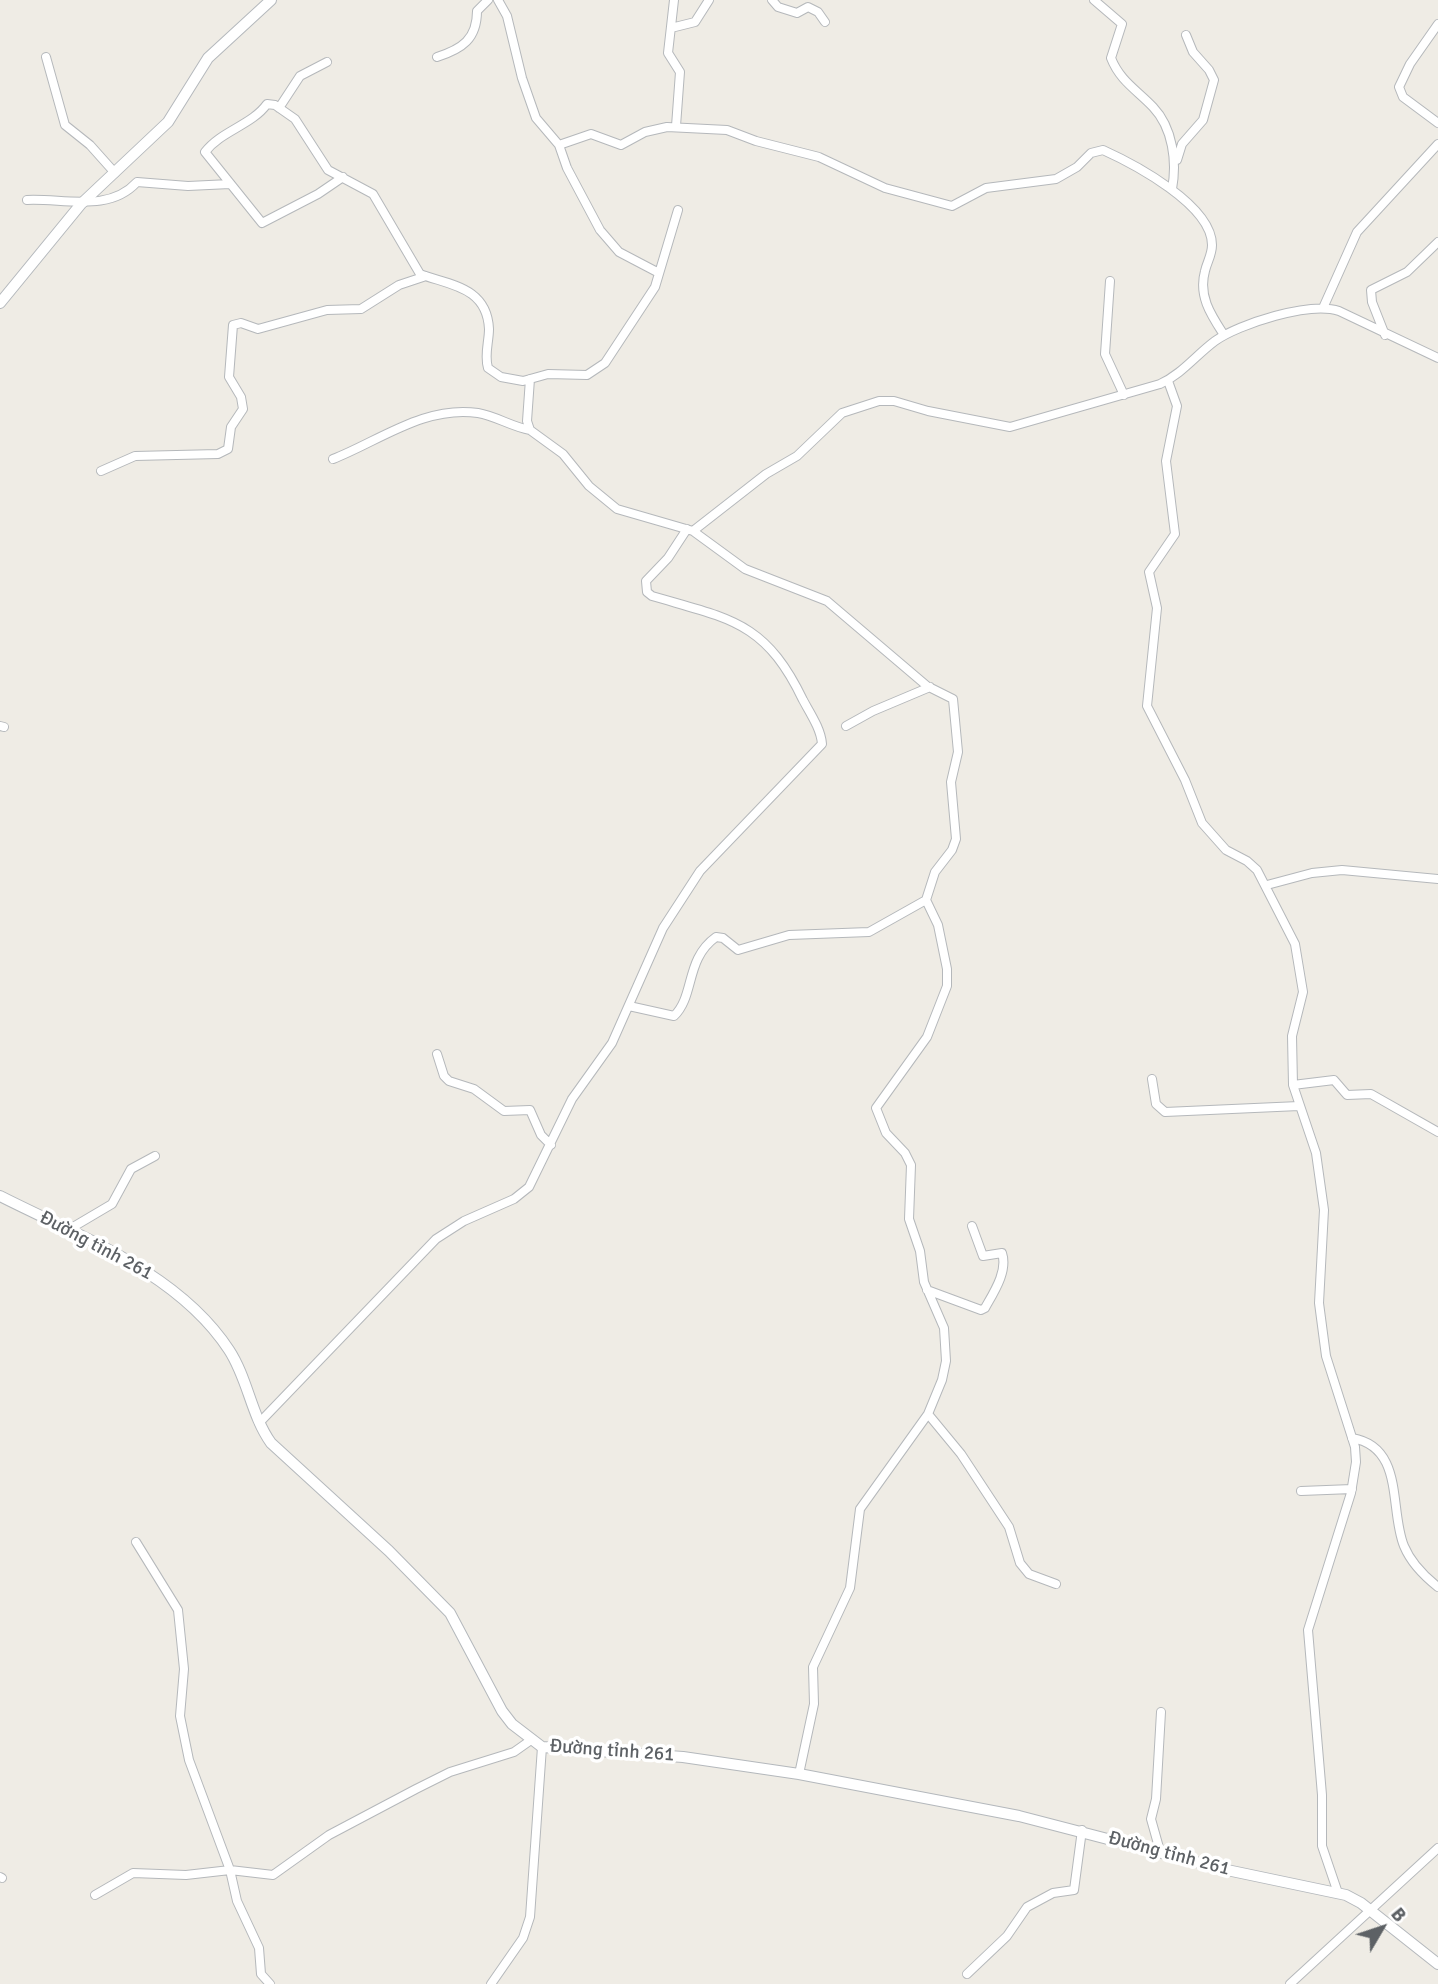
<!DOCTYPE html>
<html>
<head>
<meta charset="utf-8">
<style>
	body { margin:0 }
	#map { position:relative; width:1438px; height:1984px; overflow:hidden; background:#efece5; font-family:Signika,sans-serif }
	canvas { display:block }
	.north { position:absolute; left:1347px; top:1893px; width:70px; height:70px; -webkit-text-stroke:5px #fff; paint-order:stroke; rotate:51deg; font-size:19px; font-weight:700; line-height:28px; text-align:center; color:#5d6165 }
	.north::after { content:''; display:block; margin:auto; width:24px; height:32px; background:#5d6165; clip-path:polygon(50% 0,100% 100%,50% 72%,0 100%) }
</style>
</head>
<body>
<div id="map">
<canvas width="1438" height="1984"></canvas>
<div class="north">B</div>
</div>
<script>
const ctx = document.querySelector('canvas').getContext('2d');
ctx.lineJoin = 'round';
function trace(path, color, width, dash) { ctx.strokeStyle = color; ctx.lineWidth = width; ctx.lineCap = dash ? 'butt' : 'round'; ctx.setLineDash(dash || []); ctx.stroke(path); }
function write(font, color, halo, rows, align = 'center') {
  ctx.font = font + ' Signika,sans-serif'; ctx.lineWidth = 7; ctx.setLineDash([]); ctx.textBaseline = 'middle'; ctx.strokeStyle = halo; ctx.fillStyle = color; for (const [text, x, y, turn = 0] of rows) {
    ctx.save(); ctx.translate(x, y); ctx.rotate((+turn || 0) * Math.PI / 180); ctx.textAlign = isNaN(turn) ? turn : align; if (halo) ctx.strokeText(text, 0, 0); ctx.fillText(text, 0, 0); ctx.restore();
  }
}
const street = new Path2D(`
	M498 0 507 16 522 78 536 118 559 145 567 168 600 230 619 252 659 273
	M674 0 668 53 680 72 676 126
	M772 0 778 7 797 13 808 7 818 12 825 22
	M1094 0 1122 24 1111 58C1120 81 1137 90 1153 107 1173 128 1177 162 1172 189
	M1438 24 1410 64 1399 87 1403 97 1438 123
	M671 28 695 22 709 0
	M46 57 65 125 90 145 115 173
	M437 57C462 49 477 39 477 11L488 0
	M279 108 300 76 327 62
	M559 145 591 134 621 145 645 132 667 127 727 130 756 141 819 157 885 188 952 206 986 188 1056 179 1077 167 1091 153 1103 150C1134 164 1212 205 1212 245 1212 255 1207 262 1205 271 1198 296 1211 315 1224 335
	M1177 160 1182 144 1203 120 1214 80 1209 70 1193 52 1186 35
	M343 177 318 194 262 223 205 152C221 131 252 125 267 104L275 105 295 119 328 170 373 194 420 274C448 285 487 286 489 329 489 342 484 355 488 368L501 377 523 381 548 374 587 375 605 363 655 287 678 210
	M27 200C63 198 109 213 137 182L188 186 230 184
	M1110 281 1105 354 1124 395
	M1323 308 1357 232 1438 144
	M1385 335 1372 302 1371 290 1407 272 1438 242
	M530 379 527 421 530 430 563 454 589 486 617 509 693 531 745 569 827 601 927 686 953 699 958 752 951 782 956 839 952 850 935 872 926 900 938 925 947 969V986L927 1037 876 1108 886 1133 905 1153 911 1165 909 1219 920 1251 924 1282 944 1328 946 1361 942 1380 928 1414 860 1509 850 1588 813 1667 814 1704 799 1774
	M1168 381 1177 406 1166 461 1175 534 1149 572 1157 608 1147 706 1185 780 1202 823 1226 850 1247 861 1257 870 1295 944 1303 992 1292 1036 1293 1085 1316 1153 1324 1210 1319 1303 1326 1356 1355 1447 1356 1462 1351 1493 1308 1630 1322 1795V1846L1338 1893
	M333 459C379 441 425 405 478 413 496 416 512 427 530 430
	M101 471 135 456 218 454 228 449 231 427 243 409 241 397 229 377 233 325 241 323 258 329 327 310 361 309 399 285 426 276
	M693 531 766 474 797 456 842 413 879 401H894L928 411 1010 427 1160 384C1182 374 1196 355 1215 341 1239 324 1310 301 1339 311L1438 358
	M0 726 4 727
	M846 726 873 711 930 687
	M1267 885 1312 873 1342 870 1438 879
	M629 1006 674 1016C695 996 685 959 716 937L723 938 738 950 789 935 869 932 926 900
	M437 1054 444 1076 449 1081 474 1089 504 1111 530 1110 541 1135 551 1145
	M1152 1079 1156 1104 1165 1112 1299 1106
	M1293 1085 1334 1080 1347 1095 1371 1094 1438 1132
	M68 1230 112 1204 131 1169 155 1156
	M927 1290 981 1310 985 1308C994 1292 1008 1271 1002 1253L983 1256 972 1226
	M928 1414 961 1454 1009 1527 1020 1563 1029 1574 1056 1584
	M259 1423 436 1239 464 1221 514 1199 529 1187 572 1099 612 1043 663 928 700 871 822 744C821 729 810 713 803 700 765 621 730 619 652 596L647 592 646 581 668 558 687 529
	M1352 1438C1405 1447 1389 1510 1404 1546 1411 1563 1424 1576 1438 1587
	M1301 1491 1352 1489
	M136 1542 178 1610 184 1669 180 1716 189 1760 230 1870 237 1901 259 1948 261 1974 270 1984
	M1160 1851 1151 1819 1156 1799 1161 1712
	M0 1877 2 1878
	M95 1895 133 1873 186 1875 230 1870 273 1875 329 1835 416 1789 450 1772 514 1752 531 1740
	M967 1974 1007 1936 1027 1907 1053 1893 1074 1890 1082 1830
	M491 1984 523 1938 530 1917 542 1747
	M1290 1984 1438 1848`);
const secondary = new Path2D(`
	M0 303 81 204 168 122 208 58 271 0
	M0 1196C79 1236 179 1273 229 1350 248 1379 251 1415 271 1443L389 1551 450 1613 502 1711 512 1724 542 1747 683 1757 799 1774 1019 1816 1227 1870 1346 1895 1361 1903 1438 1964`);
trace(street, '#b5b8bb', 10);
trace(secondary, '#b4b8bc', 12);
trace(street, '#fff', 8);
trace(secondary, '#fff', 10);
write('19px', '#5d6165', '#fff', [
	["Đường tỉnh 261",96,1246,28],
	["Đường tỉnh 261",612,1751,4],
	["Đường tỉnh 261",1169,1854,15]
]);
</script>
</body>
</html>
